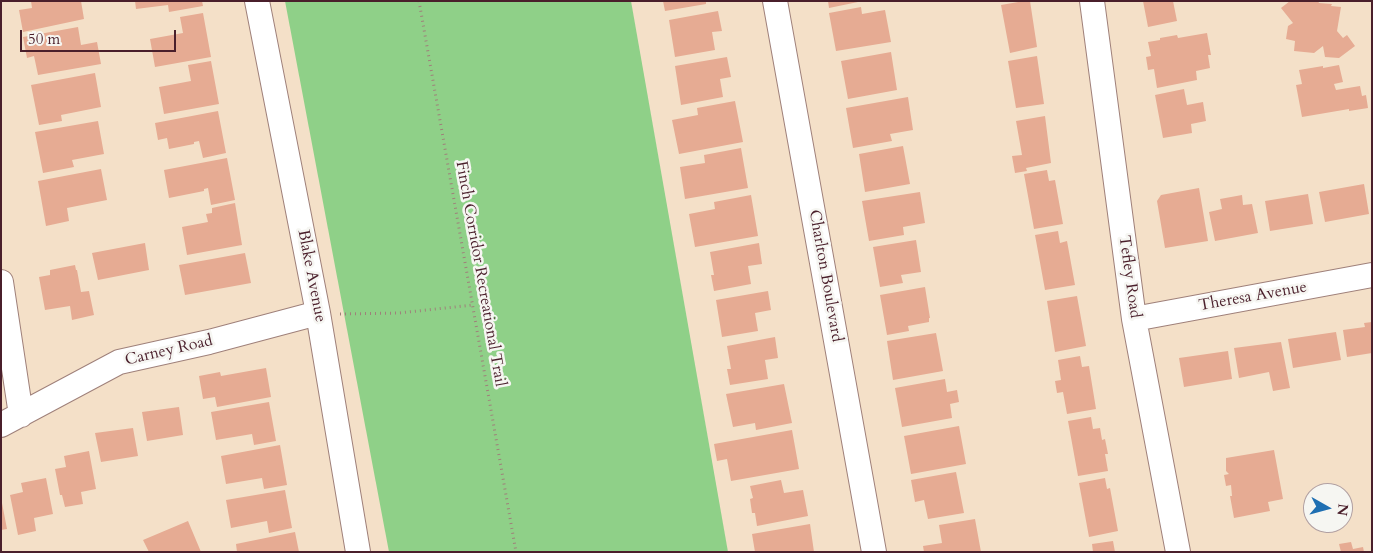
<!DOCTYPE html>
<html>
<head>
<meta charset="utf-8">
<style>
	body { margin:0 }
	#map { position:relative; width:1373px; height:553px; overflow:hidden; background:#f4e0c8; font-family:Cardo,serif }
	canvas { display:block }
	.frame { position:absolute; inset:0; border:2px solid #4a1f2b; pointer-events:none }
	.north { position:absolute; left:1303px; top:483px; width:50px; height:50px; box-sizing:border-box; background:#f6f6f2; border:1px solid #b1a0a2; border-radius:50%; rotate:97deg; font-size:14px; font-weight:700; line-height:20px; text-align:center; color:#4a1f2b }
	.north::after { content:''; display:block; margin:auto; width:18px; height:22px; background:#1f6fb2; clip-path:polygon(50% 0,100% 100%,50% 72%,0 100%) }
	.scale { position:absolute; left:20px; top:30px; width:156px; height:22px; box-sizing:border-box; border:2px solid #4a1f2b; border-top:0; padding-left:6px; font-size:15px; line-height:18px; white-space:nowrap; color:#4a1f2b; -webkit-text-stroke:4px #f6f6f2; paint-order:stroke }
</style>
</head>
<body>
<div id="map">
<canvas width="1373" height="553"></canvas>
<div class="frame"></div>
<div class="north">N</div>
<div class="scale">50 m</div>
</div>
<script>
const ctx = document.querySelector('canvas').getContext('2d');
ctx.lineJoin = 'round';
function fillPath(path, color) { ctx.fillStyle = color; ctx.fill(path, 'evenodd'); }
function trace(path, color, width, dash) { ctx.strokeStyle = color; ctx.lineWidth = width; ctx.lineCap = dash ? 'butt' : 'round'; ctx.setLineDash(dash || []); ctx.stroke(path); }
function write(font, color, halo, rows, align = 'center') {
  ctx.font = font + ' Cardo,serif'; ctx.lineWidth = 5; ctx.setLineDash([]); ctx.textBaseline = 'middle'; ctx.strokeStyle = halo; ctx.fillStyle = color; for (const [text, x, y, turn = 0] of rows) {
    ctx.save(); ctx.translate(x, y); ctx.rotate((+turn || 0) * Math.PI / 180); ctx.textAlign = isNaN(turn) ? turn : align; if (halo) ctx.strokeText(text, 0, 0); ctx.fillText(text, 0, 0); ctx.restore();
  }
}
fillPath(new Path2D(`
	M285 1H631L728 552H389Z`), '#8fd088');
fillPath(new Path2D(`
	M31 1H81L84 19 23 32 19 10 32 8Z
	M135 1H202L203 6 169 12 168 5 136 9Z
	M663 1H706V4L665 11Z
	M828 1H858V2L829 8Z
	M1024 1H1030L1037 47 1010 53 1001 5Z
	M1143 1H1173L1177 21 1148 27Z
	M1290 1H1318L1319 3 1332 4 1331 6 1341 7 1337 31 1343 38 1347 35 1355 46 1339 58 1325 57 1323 46 1314 53 1294 51 1295 41 1286 39 1288 26 1293 23 1281 8Z
	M861 7 862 14 885 10 891 42 836 51 829 13Z
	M718 11 722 31 712 32 715 50 675 57 669 20Z
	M203 13 211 57 155 67 150 39 183 33 180 17Z
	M78 27 81 45 97 42 101 64 38 75 34 56 27 58 23 37Z
	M1207 33 1211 55H1208L1210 68 1196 71 1197 80 1157 88 1154 69 1148 70 1146 57 1151 56 1148 42 1160 40V38L1177 35 1178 38Z
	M891 52 897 90 848 99 841 61Z
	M1037 56 1044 104 1016 108 1008 61Z
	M727 57 731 77 720 79 723 97 681 105 675 66Z
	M211 61 219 104 164 114 159 87 191 81 188 65Z
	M1339 65 1343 82 1334 84 1336 90 1360 86 1362 96 1366 95 1368 108 1349 111V109L1302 117 1296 85 1302 84 1299 70 1323 66V68Z
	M95 73 101 107 61 115 62 121 39 125 31 85Z
	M1184 89 1187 105 1203 102 1206 121 1191 124 1192 133 1163 138 1155 95Z
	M908 97 913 130 890 134 892 141 853 148 846 108Z
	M735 101 743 142 679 154 672 120 698 115 697 108Z
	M218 111 226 153 203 158 199 141 194 142V144L169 149 167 138 158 140 155 123Z
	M1045 116 1051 163 1026 168 1027 171 1015 173 1012 156 1022 155 1016 121Z
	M98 121 104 154 72 160 74 167 43 173 35 132Z
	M903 146 910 184 865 192 859 154Z
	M741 148 748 188 685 199 680 167 705 163 704 155Z
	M227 158 235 200 211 205 208 188 204 189V191L169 198 164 170Z
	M101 169 107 200 67 208 69 221 46 226 38 181Z
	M1047 170 1049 181 1055 180 1063 224 1034 229 1024 174Z
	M1364 184 1369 214 1325 222 1319 192Z
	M1199 188 1208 241 1165 248 1157 201 1161 195Z
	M920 192 925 223 903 227 904 235 869 241 862 201Z
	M1308 194 1313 224 1270 231 1265 201Z
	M751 195 758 236 695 247 689 214 715 209 714 202Z
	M1242 195 1243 205 1252 204 1258 233 1215 241 1209 212 1222 209 1220 199Z
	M235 203 242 245 187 255 182 227 208 222 206 214 212 213V208Z
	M1058 231 1060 243 1067 241 1075 285 1045 290 1035 235Z
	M916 240 921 272 901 275 903 283 880 287 873 247Z
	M145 243 149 270 98 280 92 253Z
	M759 243 762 264 748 266 751 284 714 291 711 275H714L710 252Z
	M245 253 251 283 185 295 179 265Z
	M75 265 76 270H77L81 292 89 291 94 315 72 320 70 306 45 310 39 277 50 275V270Z
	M925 287 930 318H929V322L908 326 909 331 887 335 880 295Z
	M768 291 771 310 755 313 758 331 722 337 716 300Z
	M1077 296 1086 346 1055 352 1047 301Z
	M1372 322V353L1347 357 1343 330 1365 327 1364 323Z
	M1336 332 1341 360 1293 368 1288 339Z
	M936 333 943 371 893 380 887 341Z
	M775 337 778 358 765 360 768 379 730 385 727 369H731L727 346Z
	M1281 342 1290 388 1273 391 1269 372 1239 378 1234 348Z
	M1228 351 1232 379 1184 387 1179 358Z
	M1080 356 1082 367 1089 366 1096 409 1067 414 1063 392 1057 393 1055 381 1061 380 1058 360Z
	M266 368 271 397 217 407 215 397 203 399 199 376 220 372 221 376Z
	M945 379 947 392 957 390 959 402 950 404 952 418 902 427 895 388Z
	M784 384 792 423 756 430 755 423 733 427 726 394Z
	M269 402 276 441 254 445 252 434 216 440 211 412Z
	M179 407 183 435 147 441 142 412Z
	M1091 417 1093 429 1100 428 1102 440 1105 439 1108 454H1105L1108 471 1078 476 1068 421Z
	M959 426 966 464 911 474 904 436Z
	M133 428 138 456 101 462 95 433Z
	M792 430 799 469 731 481 727 459 717 461 714 444Z
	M280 445 287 485 264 489 262 478 226 484 221 456Z
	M1274 450 1283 499 1268 502 1270 511 1234 518 1230 496H1232L1231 485 1226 486 1224 475 1229 474 1226 471V458Z
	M89 451 96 489 81 492 83 504 65 507 62 495H60L55 469 66 467 64 456Z
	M956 472 964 513 928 519 924 500 915 502 911 480Z
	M46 478 53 514 34 518 36 531 18 535 10 495 23 492 21 483Z
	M1105 478 1107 489 1110 488 1118 531 1089 537 1079 483Z
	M781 480 784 493 803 490 808 516 757 526 755 513H752L750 499 753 498 750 486Z
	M285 490 292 528 269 533 267 521 231 528 226 500Z
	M2 503 7 529 1 530V504Z
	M975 519 981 552H924L923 546 942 543 939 525Z
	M188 521 201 552H149L143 540Z
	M810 524 814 552H755L752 534Z
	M295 532 299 552H237L236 544Z
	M1113 541 1115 552H1093L1092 544Z
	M1351 542 1353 549 1363 547 1364 552H1341L1339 544Z`), '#e6ab93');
const minor = new Path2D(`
	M257 1 318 313 358 552
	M775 1 874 552
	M1092 1 1134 319 1178 552
	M1 282 21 415
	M1134 319 1372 275
	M1 425 119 362 209 342 318 313`);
trace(minor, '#9f807a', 26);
trace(new Path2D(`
	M419 1 516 552
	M340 314 399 313 473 305`), '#9f807a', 3, [1, 4]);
trace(minor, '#fff', 24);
write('16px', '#4a1f2b', '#f6f6f2', [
	["Finch Corridor Recreational Trail",480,274,80],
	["Blake Avenue",311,276,79],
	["Charlton Boulevard",825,276,80],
	["Tefley Road",1129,277,82],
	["Theresa Avenue",1253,297,-10],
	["Carney Road",169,351,-13]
]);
</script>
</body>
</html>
